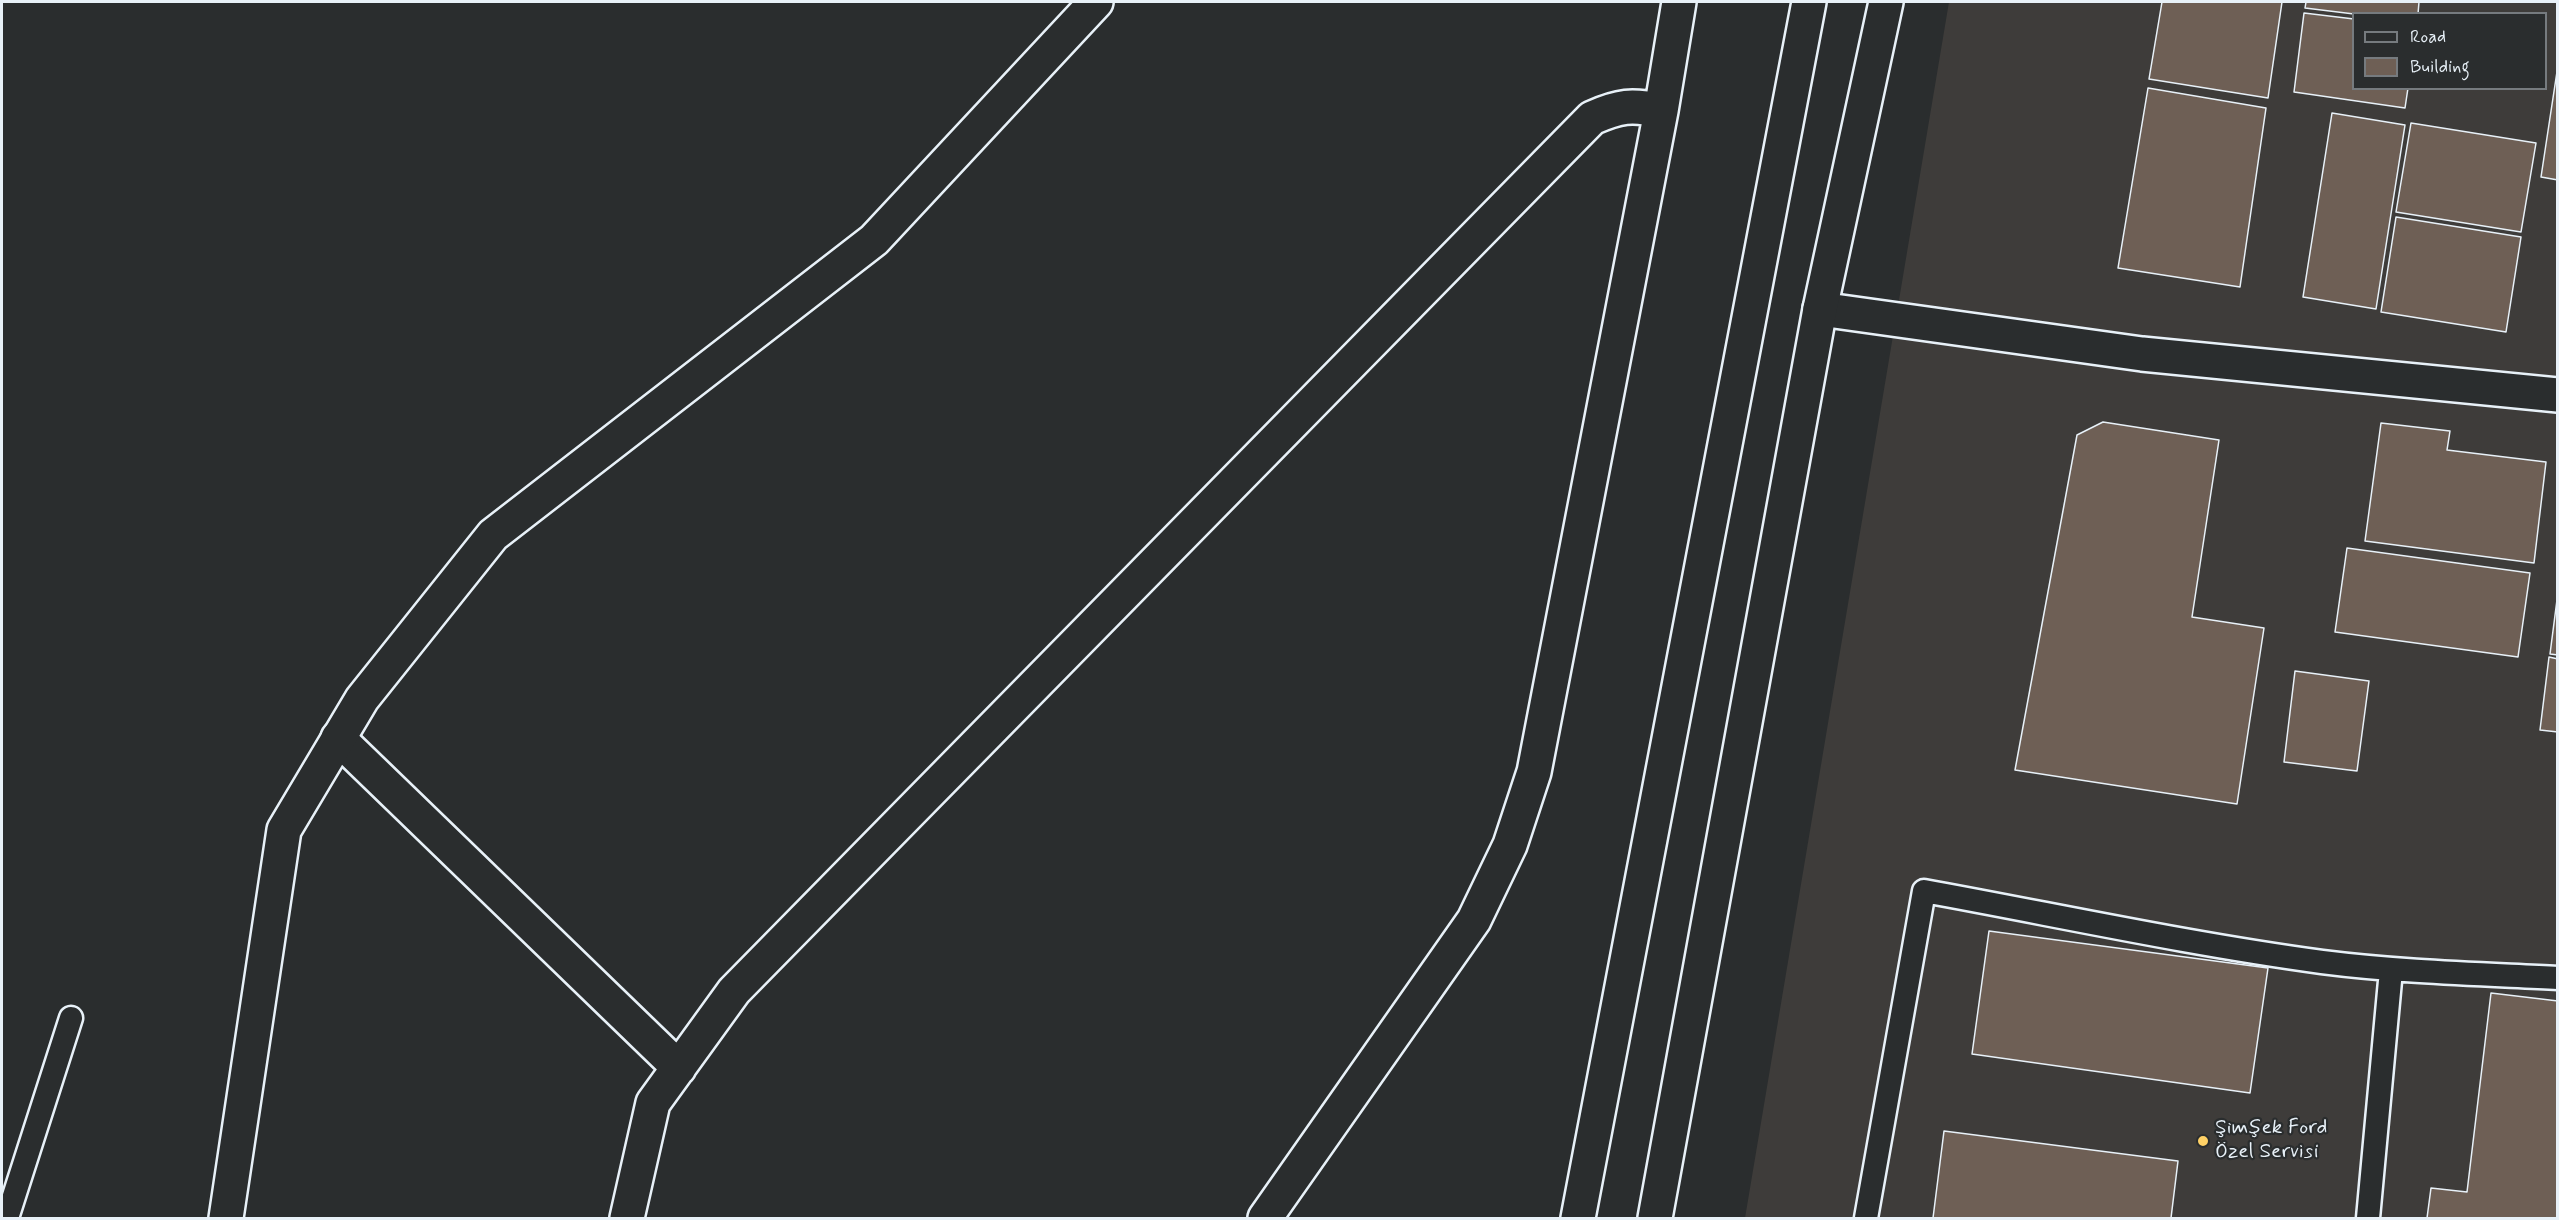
<!DOCTYPE html>
<html>
<head>
<meta charset="utf-8">
<style>
	body { margin:0 }
	#map { position:relative; width:2559px; height:1220px; overflow:hidden; background:#2a2d2e; font-family:Mynerve,sans-serif }
	canvas { display:block }
	.frame { position:absolute; inset:0; border:3px solid #e8f1f8; pointer-events:none }
	.legend { position:absolute; left:2352px; top:12px; width:195px; height:78px; box-sizing:border-box; background:#2a2d2e; border:2px solid #767b7f; margin:0; padding:8px 10px; list-style:none; font-size:18px; color:#e8f1f8 }
	.legend li { display:flex; align-items:center; gap:12px; height:30px }
	.legend b { width:30px; border:2px solid #767b7f }
</style>
</head>
<body>
<div id="map">
<canvas width="2559" height="1220"></canvas>
<div class="frame"></div>
<ul class="legend">
<li><b style="height:8px;background:#2a2d2e"></b>Road</li>
<li><b style="height:16px;background:#6e5f55"></b>Building</li>
</ul>
</div>
<script>
const ctx = document.querySelector('canvas').getContext('2d');
ctx.lineJoin = 'round';
function fillPath(path, color) { ctx.fillStyle = color; ctx.fill(path, 'evenodd'); }
function trace(path, color, width, dash) { ctx.strokeStyle = color; ctx.lineWidth = width; ctx.lineCap = dash ? 'butt' : 'round'; ctx.setLineDash(dash || []); ctx.stroke(path); }
function write(font, color, halo, rows, align = 'center') {
  ctx.font = font + ' Mynerve,sans-serif'; ctx.lineWidth = 4.5; ctx.setLineDash([]); ctx.textBaseline = 'middle'; ctx.strokeStyle = halo; ctx.fillStyle = color; for (const [text, x, y, turn = 0] of rows) {
    ctx.save(); ctx.translate(x, y); ctx.rotate((+turn || 0) * Math.PI / 180); ctx.textAlign = isNaN(turn) ? turn : align; if (halo) ctx.strokeText(text, 0, 0); ctx.fillText(text, 0, 0); ctx.restore();
  }
}
fillPath(new Path2D(`
	M1949 2H2557V1218H1745ZM2354 14H2546V88H2354Z`), '#3e3c3a');
const building = new Path2D(`
	M2162 2H2282L2268 98 2149 79Z
	M2306 2H2419L2418 14H2354L2305 8Z
	M2304 13 2354 19V88H2408L2405 108 2294 92Z
	M2558 65V180L2541 177Z
	M2148 88 2266 108 2240 287 2118 268Z
	M2332 113 2405 125 2376 309 2303 297Z
	M2411 123 2536 143 2521 232 2396 212Z
	M2396 217 2521 237 2506 332 2381 312Z
	M2103 422 2219 440 2192 617 2264 628 2237 804 2015 770 2077 435Z
	M2381 423 2450 431 2447 450 2546 462 2534 563 2365 541Z
	M2347 548 2530 573 2518 657 2335 632Z
	M2558 592V655L2550 654Z
	M2549 657 2558 659V732L2540 730Z
	M2295 671 2369 681 2357 771 2284 762Z
	M1989 931 2268 968 2250 1093 1972 1054Z
	M2491 993 2558 1001V1218H2427L2431 1188 2467 1192Z
	M1944 1131 2178 1161 2171 1218H1933Z`);
fillPath(building, '#6e5f55');
trace(building, '#e8f1f8', 1.5);
const lane = new Path2D(`
	M7 1218 71 1018
	M1866 1218 1924 891C2056 915 2189 944 2322 962 2400 972 2479 974 2558 978
	M2368 1218 2391 970`);
const street = new Path2D(`
	M1820 309 2142 354 2558 395
	M338 738 679 1068
	M627 1218 653 1103 734 991 1592 118C1619 106 1632 104 1661 111
	M1265 1218 1474 920 1510 845 1534 772 1661 111 1679 2`);
const secondary = new Path2D(`
	M226 1218 284 830 362 699 493 535 874 240 1096 2`);
const primary = new Path2D(`
	M1578 1218 1809 2
	M1655 1218 1820 309 1886 2`);
trace(lane, '#e8f1f8', 27);
trace(street, '#e8f1f8', 38);
trace(secondary, '#e8f1f8', 38);
trace(primary, '#e8f1f8', 38);
trace(lane, '#2a2d2e', 22);
trace(street, '#2a2d2e', 33);
trace(secondary, '#2a2d2e', 33);
trace(primary, '#2a2d2e', 33);
for (const [x, y, r, color] of [
	[2203,1141,6,"#ffd166"]
]) { const dot = new Path2D(); dot.arc(x, y, r, 0, 2 * Math.PI); ctx.fillStyle = color; ctx.fill(dot); trace(dot, '#2a2d2e', 2); }
write('21px', '#e8f1f8', '#2a2d2e', [
	["Şimşek Ford",2215,1129],
	["Özel Servisi",2215,1153]
], 'left');
</script>
</body>
</html>
